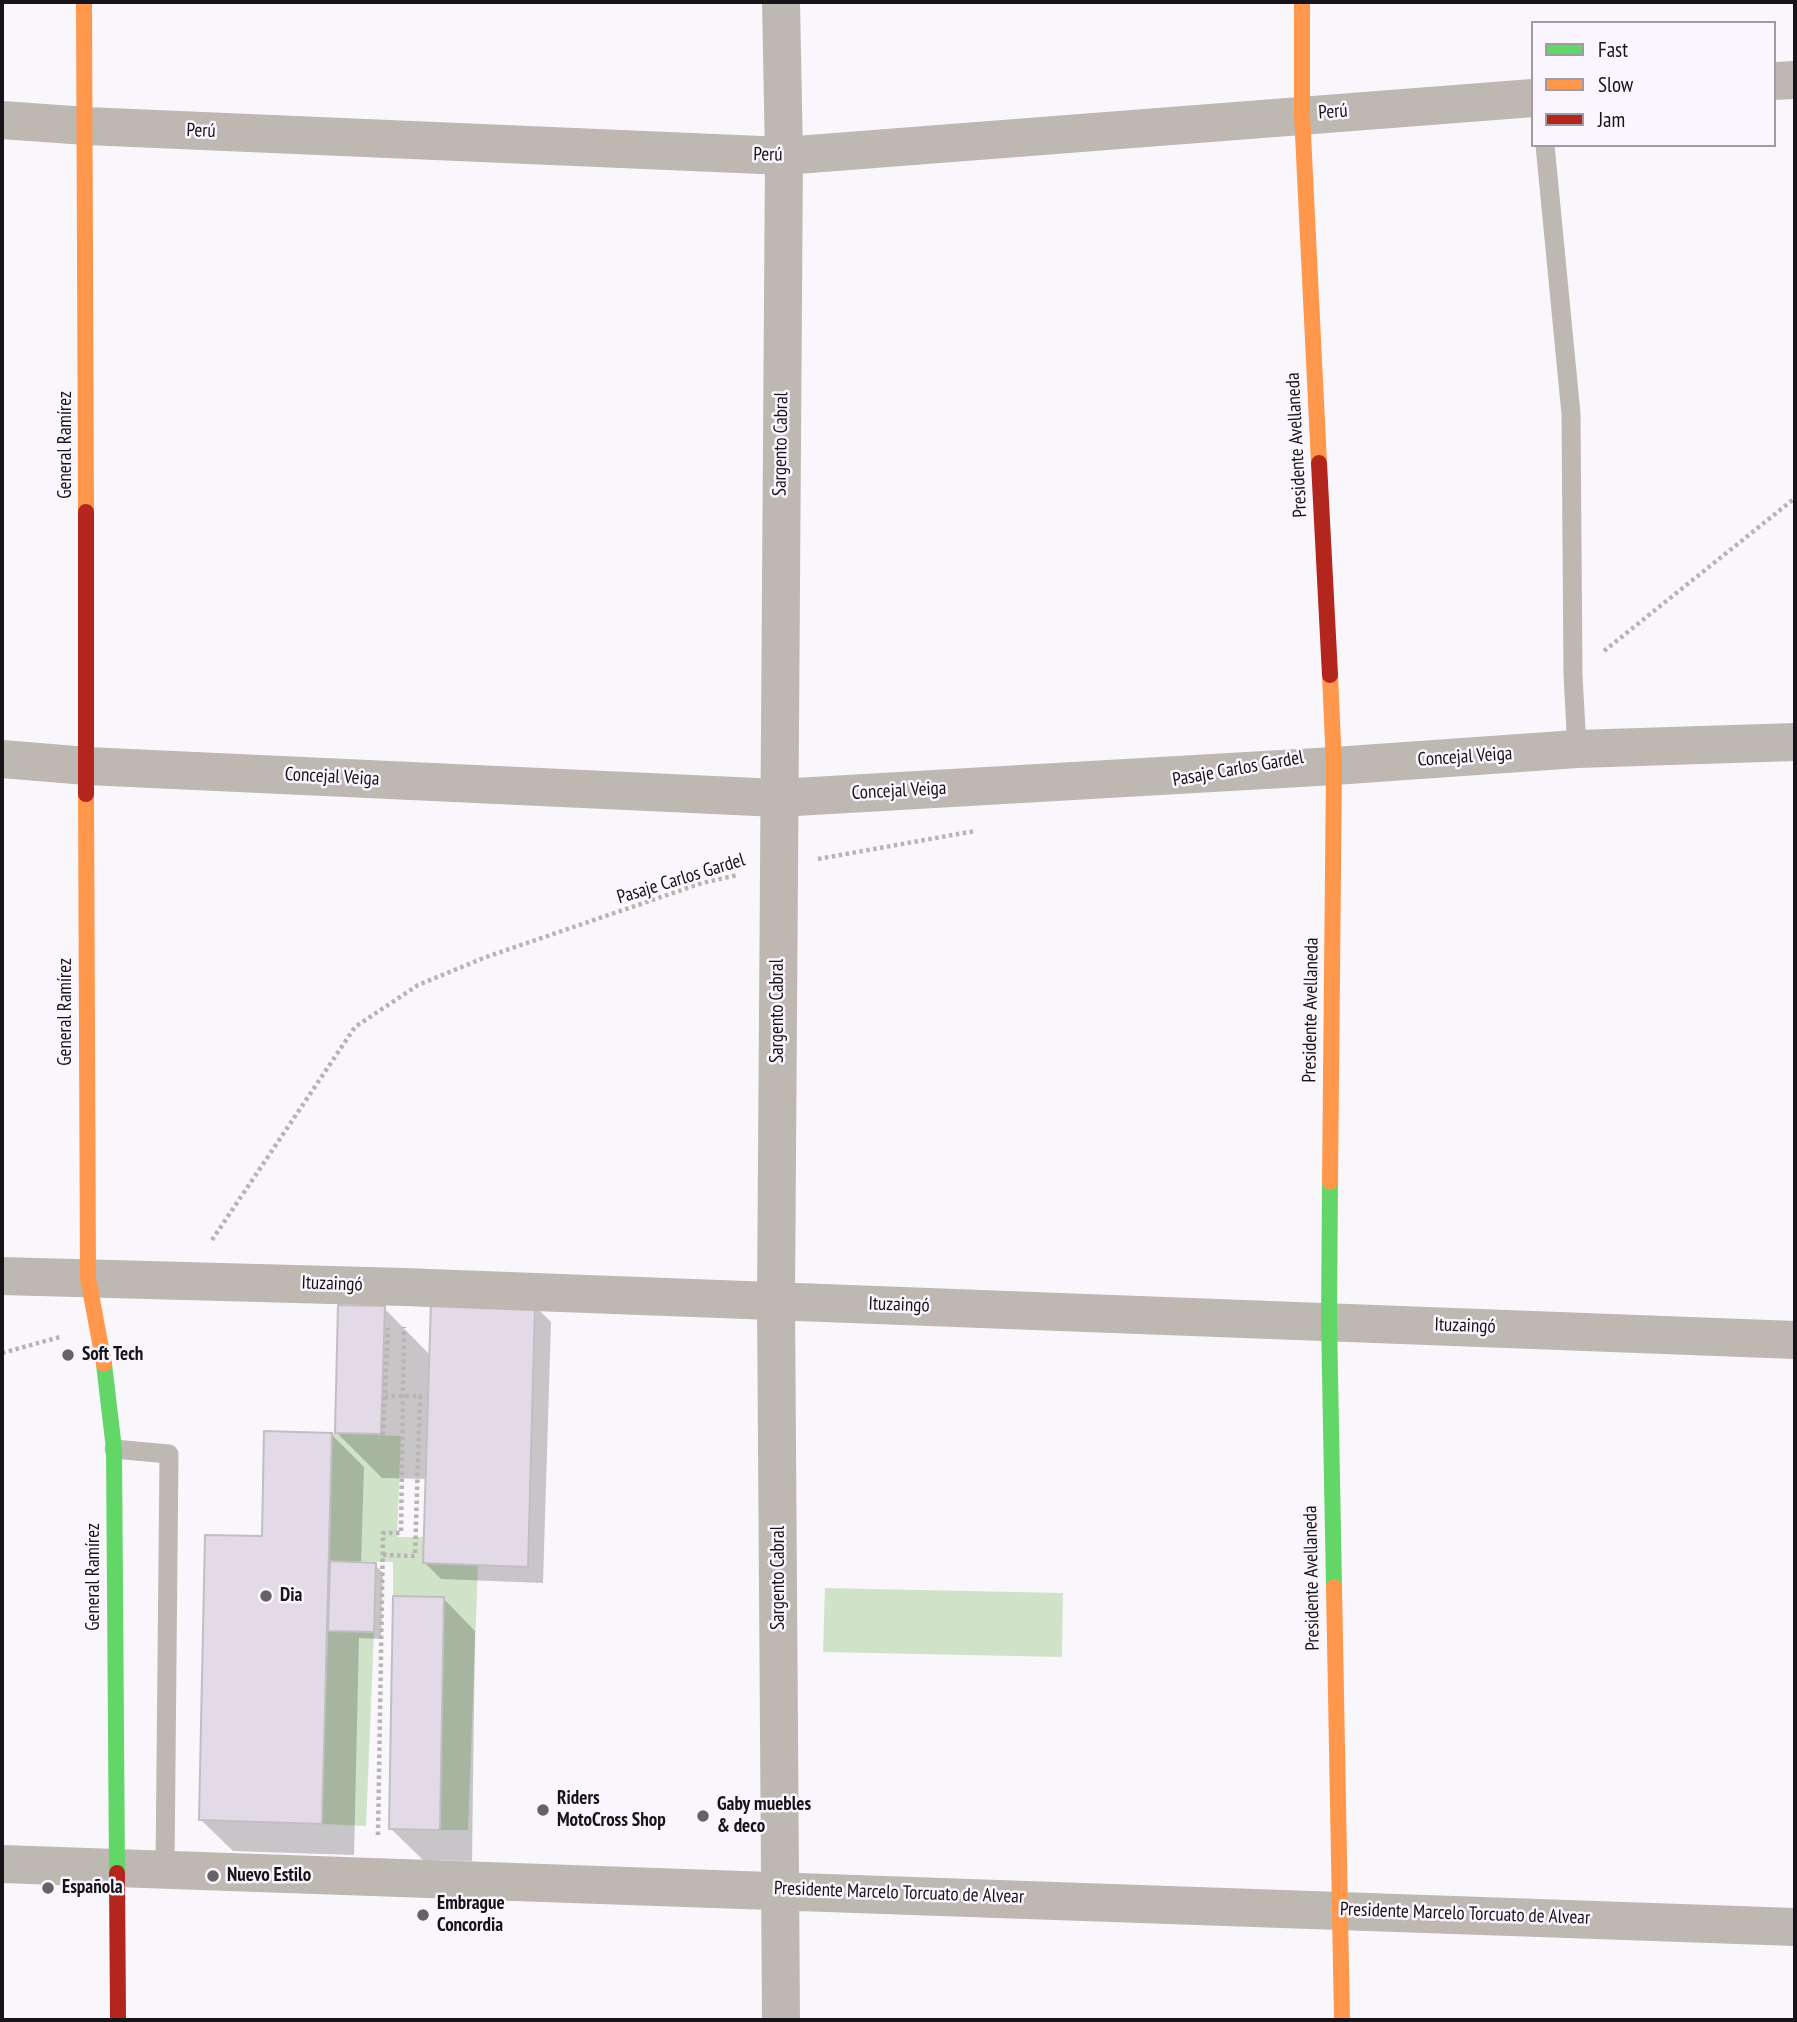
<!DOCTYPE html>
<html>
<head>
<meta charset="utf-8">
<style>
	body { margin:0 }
	#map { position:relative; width:1797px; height:2022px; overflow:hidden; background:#faf7fc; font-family:"PT Sans Narrow",sans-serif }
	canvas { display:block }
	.frame { position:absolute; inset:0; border:4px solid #161418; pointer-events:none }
	.legend { position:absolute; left:1531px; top:21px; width:245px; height:126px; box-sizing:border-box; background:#faf5fe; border:2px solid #9f9ba2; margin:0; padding:9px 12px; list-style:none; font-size:21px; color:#161418 }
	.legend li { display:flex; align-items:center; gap:14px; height:35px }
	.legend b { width:35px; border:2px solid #9f9ba2 }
</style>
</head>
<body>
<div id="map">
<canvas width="1797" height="2022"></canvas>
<div class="frame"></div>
<ul class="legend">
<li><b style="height:9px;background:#63d668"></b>Fast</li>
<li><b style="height:9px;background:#ff974d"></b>Slow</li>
<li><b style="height:9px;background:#b3261e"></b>Jam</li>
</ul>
</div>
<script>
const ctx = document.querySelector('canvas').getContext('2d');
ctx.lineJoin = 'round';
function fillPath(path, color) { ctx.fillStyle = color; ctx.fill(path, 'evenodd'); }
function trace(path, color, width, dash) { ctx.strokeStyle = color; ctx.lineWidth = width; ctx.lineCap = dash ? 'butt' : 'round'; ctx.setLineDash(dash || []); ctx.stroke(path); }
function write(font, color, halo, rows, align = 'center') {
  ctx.font = font + ' "PT Sans Narrow",sans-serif'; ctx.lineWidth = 5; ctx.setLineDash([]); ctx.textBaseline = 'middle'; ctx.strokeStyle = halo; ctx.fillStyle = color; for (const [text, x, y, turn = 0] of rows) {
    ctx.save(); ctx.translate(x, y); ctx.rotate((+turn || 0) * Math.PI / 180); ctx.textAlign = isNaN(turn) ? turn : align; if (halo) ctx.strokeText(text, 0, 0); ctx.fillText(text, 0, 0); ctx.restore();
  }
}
fillPath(new Path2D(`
	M332 1433 401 1436 397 1537H424V1563L478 1565 468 1830H440L444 1597 393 1596V1562L330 1561Z
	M825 1588 1063 1593 1062 1657 823 1652Z
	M328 1631 374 1632 366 1826 322 1824Z`), '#d0e3c8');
fillPath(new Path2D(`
	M535 1306 551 1322 543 1583 441 1579 425 1563 427 1479 382 1478 336 1432 384 1308 431 1356Z
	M332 1435 364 1467 361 1565H375L383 1573 381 1639 359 1638 354 1855 233 1851 200 1819 264 1538Z
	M443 1598 475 1631 472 1861 423 1860 390 1828Z`), '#0003');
const building = new Path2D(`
	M431 1301 535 1304 528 1567 423 1563Z
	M338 1305 385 1306 381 1434 335 1433Z
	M264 1431 332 1433 322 1824 199 1820 205 1535 262 1536Z
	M330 1561 376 1563 374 1632 328 1631Z
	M393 1596 444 1597 440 1830 389 1829Z`);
fillPath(building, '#e2dbe7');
trace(building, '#c0bec2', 2);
trace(new Path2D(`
	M1604 651 1795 498
	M818 859 975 831
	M212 1240 355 1027 418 985 486 957 702 883 738 875
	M2 1353 60 1337
	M383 1435 388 1328
	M378 1835 383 1533H401L404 1327`), '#b7b4b2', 4.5, [3.5, 3.5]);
trace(new Path2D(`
	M1545 145 1571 414 1573 675 1577 749
	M114 1449 169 1454 165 1867`), '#bdb8b1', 19);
trace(new Path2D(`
	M1774 81 1795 80
	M2 120 86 126 784 156 1533 98
	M2 759 87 766 778 798 1334 766 1577 749 1795 742
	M2 1276 404 1287 1795 1340
	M2 1864 1795 1927
	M781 2020 776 1300 784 156 781 2`), '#bdb8b1', 38);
trace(new Path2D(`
	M1330 1182 1329 1320 1334 1587
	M104 1364 114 1449 117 1873`), '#63d668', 16);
trace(new Path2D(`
	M84 2 86 512
	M1302 2V114L1319 463
	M1330 675 1334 766 1330 1182
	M86 794 88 1278 104 1364
	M1334 1587 1342 2020`), '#ff974d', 16);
trace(new Path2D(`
	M1319 463 1330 675
	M86 512V794
	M117 1873 118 2020`), '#b3261e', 16);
trace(new Path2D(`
	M383 1555 415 1556 420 1396H386`), '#b7b4b2', 4.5, [3.5, 3.5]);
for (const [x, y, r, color] of [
	[68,1355,7,"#666368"],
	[266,1596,7,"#666368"],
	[543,1810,7,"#666368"],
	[703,1816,7,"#666368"],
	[213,1876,7,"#666368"],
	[48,1888,7,"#666368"],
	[423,1915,7,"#666368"]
]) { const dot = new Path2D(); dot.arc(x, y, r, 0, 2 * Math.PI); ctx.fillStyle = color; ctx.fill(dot); trace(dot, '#faf5fe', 2.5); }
write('19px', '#161418', '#faf5fe', [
	["Perú",1333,112,-4],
	["Perú",201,131,2],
	["Perú",768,155,1],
	["Sargento Cabral",781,444,-89],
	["General Ramírez",66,445,-90],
	["Presidente Avellaneda",1297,445,-93],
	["Concejal Veiga",1465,757,-4],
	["Pasaje Carlos Gardel",1238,769,-10],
	["Concejal Veiga",332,777,3],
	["Concejal Veiga",899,791,-3],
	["Pasaje Carlos Gardel",681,879,-17],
	["Presidente Avellaneda",1311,1010,-89],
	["Sargento Cabral",778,1011,-90],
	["General Ramírez",66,1012,-90],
	["Ituzaingó",332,1284,2],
	["Ituzaingó",899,1305,2],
	["Ituzaingó",1465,1326,2],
	["General Ramírez",94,1577,-90],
	["Sargento Cabral",779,1578,-90],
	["Presidente Avellaneda",1312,1578,-91],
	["Presidente Marcelo Torcuato de Alvear",899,1893,2],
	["Presidente Marcelo Torcuato de Alvear",1465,1914,2]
]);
write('bold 19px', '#161418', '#faf5fe', [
	["Soft Tech",82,1355],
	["Dia",280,1596],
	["Riders",557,1799],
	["MotoCross Shop",557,1821],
	["Gaby muebles",717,1805],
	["& deco",717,1827],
	["Nuevo Estilo",227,1876],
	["Española",62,1888],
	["Embrague",437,1904],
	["Concordia",437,1926]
], 'left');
</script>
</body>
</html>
